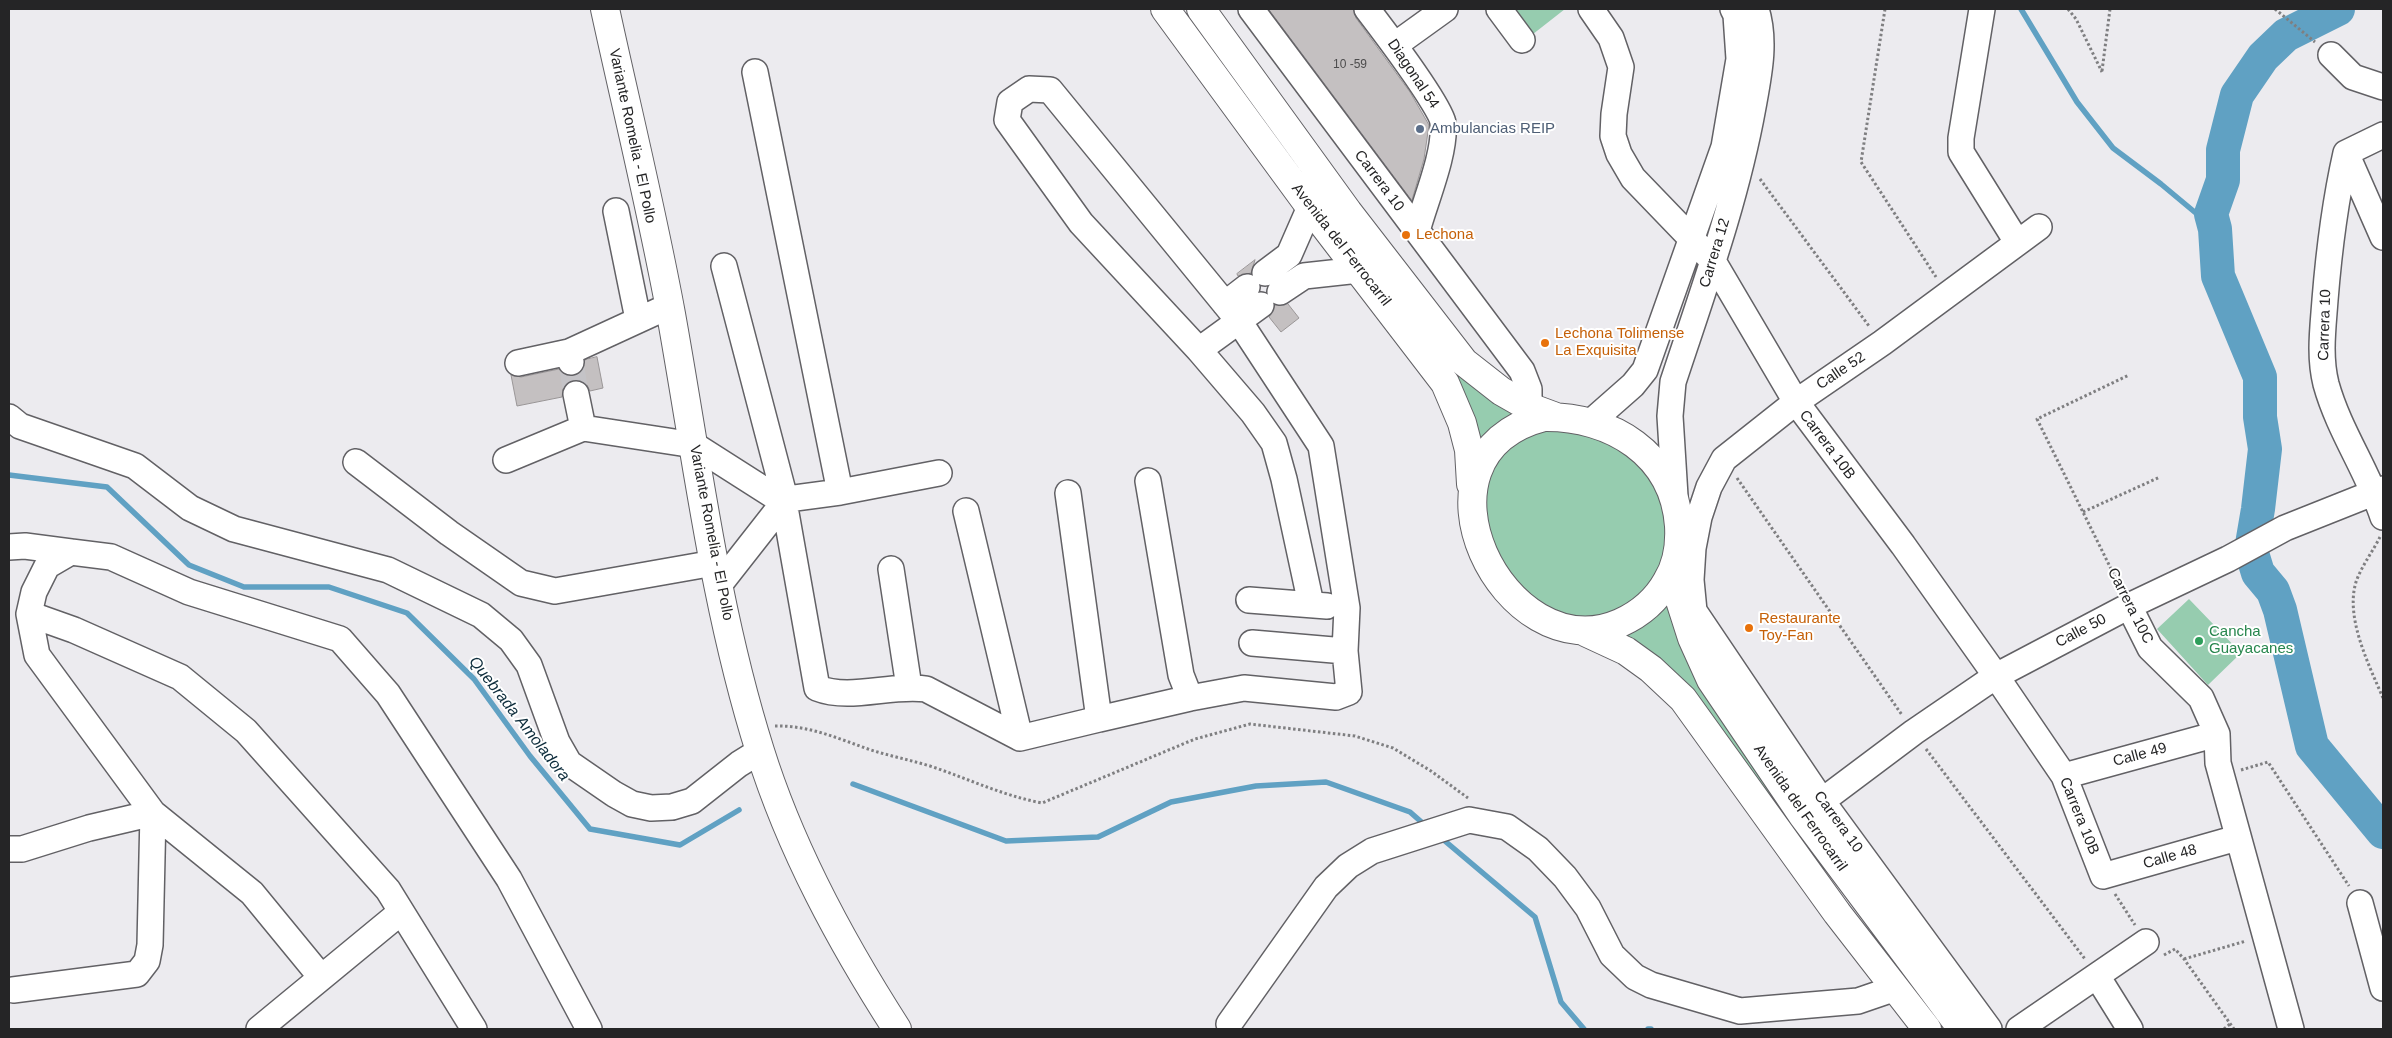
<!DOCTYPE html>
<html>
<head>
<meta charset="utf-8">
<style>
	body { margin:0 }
	#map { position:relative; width:2392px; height:1038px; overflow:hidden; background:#ecebef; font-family:Arial,sans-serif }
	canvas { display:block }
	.frame { position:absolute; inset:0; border:10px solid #252526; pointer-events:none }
</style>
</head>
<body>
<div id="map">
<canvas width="2392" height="1038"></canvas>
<div class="frame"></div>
</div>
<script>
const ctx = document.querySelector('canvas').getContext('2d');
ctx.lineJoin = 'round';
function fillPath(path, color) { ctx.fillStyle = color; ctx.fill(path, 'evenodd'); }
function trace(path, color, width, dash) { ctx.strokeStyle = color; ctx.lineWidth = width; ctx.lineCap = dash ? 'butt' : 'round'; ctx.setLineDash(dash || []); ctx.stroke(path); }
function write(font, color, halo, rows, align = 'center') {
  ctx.font = font + ' Arial,sans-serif'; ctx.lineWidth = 4; ctx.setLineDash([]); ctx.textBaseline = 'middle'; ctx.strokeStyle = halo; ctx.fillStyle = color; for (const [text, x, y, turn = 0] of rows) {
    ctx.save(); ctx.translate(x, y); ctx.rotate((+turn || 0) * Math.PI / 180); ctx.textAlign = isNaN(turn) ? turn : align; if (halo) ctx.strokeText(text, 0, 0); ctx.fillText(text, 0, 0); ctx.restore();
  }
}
fillPath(new Path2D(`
	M1507 9H1565L1528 38Z
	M1437 348 1652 460 1677 550 1803 816 1783 837 1683 699 1504 588 1469 450 1426 356Z
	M2189 599 2241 653 2208 685 2157 629Z`), '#96ccaf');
trace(new Path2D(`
	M2021 9 2077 102 2113 148 2161 184 2215 229
	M9 475 107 487 189 565 244 587H329L407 613 474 679 530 756 590 829 680 845 739 810
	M853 784 1006 841 1098 837 1171 802 1256 786 1326 782 1410 812 1426 826
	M1439 836 1535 917 1561 1002 1584 1029
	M1648 1029H1651`), '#60a1c3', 5.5);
trace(new Path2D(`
	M2338 9 2286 35 2263 57 2237 95 2223 150V180L2211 214 2215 229 2218 276 2260 377V417L2265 449 2258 509 2251 550 2258 573 2273 591 2280 610 2312 746 2383 832`), '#60a1c3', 34);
const building = new Path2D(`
	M1269 9H1353L1356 18 1410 92 1429 125 1424 159 1412 200Z
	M1255 260 1251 273 1238 276 1237 274Z
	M1288 304 1299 318 1281 332 1269 317 1275 305Z
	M597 357 603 388 590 391 587 385 581 381 573 380 566 384 563 389 562 397 517 406 511 375 521 377 559 369 566 375 574 376 581 372 585 360Z`);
fillPath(building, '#c4c0c1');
trace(building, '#9a9697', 1);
trace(new Path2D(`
	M571 362 576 394`), '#c4c3c7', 25, [25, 12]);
const minor = new Path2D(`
	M1251 9 1522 371 1529 389V407
	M1367 9C1380 26 1442 107 1443 123 1446 153 1425 201 1417 231
	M1499 9 1522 40
	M1591 9 1611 38 1621 67 1614 114 1613 136 1619 154 1633 178 1713 261 1796 402 1903 545 1996 676 2064 776 2103 876 2237 838
	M1982 9 1961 138V152L2017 242
	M1395 45 1445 9
	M2331 55 2353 77 2383 87
	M755 72 840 492 795 498
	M2346 153C2335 202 2329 250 2325 300 2323 328 2319 356 2326 384 2339 431 2368 471 2383 517
	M2346 153 2383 237
	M2346 153 2383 135
	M616 211 638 319
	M724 266 783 491
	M1265 273 1289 255 1310 207
	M1280 292 1304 276 1359 270
	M1225 304 1247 287
	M1261 305 1199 350 1253 413 1274 443 1284 479 1311 604
	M571 362 569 352 669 306
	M518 363 569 352
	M576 394 583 428 694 445 774 496
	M9 417 20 426 135 466 190 508 234 529 388 570 481 615 511 640 529 665 557 742 569 763 614 794 632 804 651 808 672 807 692 801 739 764 760 751
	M1591 422 1633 385 1645 370 1724 147 1739 59 1736 15 1733 9
	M506 460 583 428
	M356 462 449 533 521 583 555 591 714 563
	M1148 481 1181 675 1190 698 1244 688 1336 697 1349 692 1345 651 1347 608 1321 446 1239 321 1050 90 1029 89 1010 102 1007 120 1081 223 1199 350
	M840 492 939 473
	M1068 493 1099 719 1190 698
	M1675 496 1670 416 1673 382C1703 291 1736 201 1753 107 1759 74 1766 41 1756 9
	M966 511 1020 738 1099 719
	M786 513 817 688C850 701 891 684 926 689L1020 738
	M9 547 25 546 71 552
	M891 569 909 687
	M719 585 777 511
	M1249 600 1327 606
	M2129 606 2150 648 2201 698 2217 734 2218 763 2291 1029
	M29 614 74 630 180 677 246 731 388 890 474 1029
	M1252 643 1345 651
	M2064 776 2217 734
	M1810 810 1914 732 1996 676 2129 606 2228 559 2285 528 2383 489
	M9 849H22L89 828 153 813
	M2360 903 2383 988
	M2097 976 2130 1029
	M321 977 252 893 153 813 37 655 29 614 34 592 47 566 71 552 111 557 189 592 340 639 388 694 509 879 589 1029
	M13 990 137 974 147 961 150 945 153 813
	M1229 1024 1326 887 1348 866 1372 851 1469 820 1507 827 1538 849 1565 877 1588 908 1612 955 1635 977 1651 985 1740 1011 1858 1001 1896 988
	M259 1029 401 912
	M1989 1029 1822 801 1694 611 1691 580 1693 548 1699 517 1709 487 1724 459 1796 402 1882 343 2039 227
	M2019 1029 2146 942`);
const major = new Path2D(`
	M1165 9 1310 207 1445 383 1462 423 1469 450 1471 484
	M1201 9 1348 212 1464 362 1501 391 1529 407 1556 417
	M1544 417C1611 416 1674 454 1679 526 1680 544 1677 565 1667 581 1657 599 1640 614 1620 623 1505 673 1396 455 1544 417Z
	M1674 568 1675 585 1692 638 1711 680 1803 816 1962 1029
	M1585 632 1626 651 1651 669 1683 699 1837 913 1927 1029`);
const highway = new Path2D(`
	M605 9C627 110 652 211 671 314 697 459 715 609 760 751 791 850 841 942 897 1029`);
trace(minor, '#626165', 28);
trace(major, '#626165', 30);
trace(highway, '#626165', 30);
trace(new Path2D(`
	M1885 9 1861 162 1936 277
	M2068 9 2076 19 2102 72
	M2275 9 2315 42
	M2102 71 2110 9
	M1760 179 1869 326
	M1737 478 1902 715
	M2083 512 2160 477
	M2380 537C2373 551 2361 567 2356 582 2345 618 2369 665 2383 698
	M2120 587 2037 419 2129 375
	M775 726C809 725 839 739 871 750 890 756 910 760 930 766 969 779 1001 795 1042 803L1195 739 1250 724 1355 736 1393 748 1431 771 1468 798
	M1926 749 2085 959
	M2241 770 2268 762 2349 886
	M2115 894 2135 925
	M2164 955 2175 949 2184 959 2234 1029
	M2184 959 2246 941
	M2224 1029 2230 1024`), '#7f7f81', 3, [2.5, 2.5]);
trace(minor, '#fff', 25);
trace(major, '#fff', 28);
trace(highway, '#fff', 28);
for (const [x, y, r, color] of [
	[1420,129,5,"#5c6f8a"],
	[1406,235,5,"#e8710a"],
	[1545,343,5,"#e8710a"],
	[1749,628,5,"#e8710a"],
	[2199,641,5,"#2e9e5b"]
]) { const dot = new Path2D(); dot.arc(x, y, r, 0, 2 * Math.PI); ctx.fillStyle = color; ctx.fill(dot); trace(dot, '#fff', 2); }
write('12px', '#4d4c4d', null, [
	["10 -59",1350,65]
]);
write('15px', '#252526', '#fff', [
	["Diagonal 54",1413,74,56],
	["Variante Romelia - El Pollo",632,136,78],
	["Carrera 10",1379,181,53],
	["Avenida del Ferrocarril",1341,245,52],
	["Carrera 12",1715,253,-73],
	["Carrera 10",2325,325,-88],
	["Calle 52",1841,371,-34],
	["Carrera 10B",1827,445,53],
	["Variante Romelia - El Pollo",711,533,79],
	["Carrera 10C",2130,606,63],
	["Calle 50",2081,631,-28],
	["Calle 49",2140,755,-15],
	["Avenida del Ferrocarril",1800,808,55],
	["Carrera 10B",2079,816,68],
	["Carrera 10",1838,822,54],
	["Calle 48",2170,857,-16]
]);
write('15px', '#4e5e75', '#fff', [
	["Ambulancias REIP",1430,129]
], 'left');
write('15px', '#c56008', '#fff', [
	["Lechona",1416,235],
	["Lechona Tolimense",1555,334],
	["La Exquisita",1555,351],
	["Restaurante",1759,619],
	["Toy-Fan",1759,636]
], 'left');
write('15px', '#27864d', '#fff', [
	["Cancha",2209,632],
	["Guayacanes",2209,649]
], 'left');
write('italic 16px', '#0e2d3c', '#fff', [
	["Quebrada Amoladora",519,719,52]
]);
</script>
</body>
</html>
